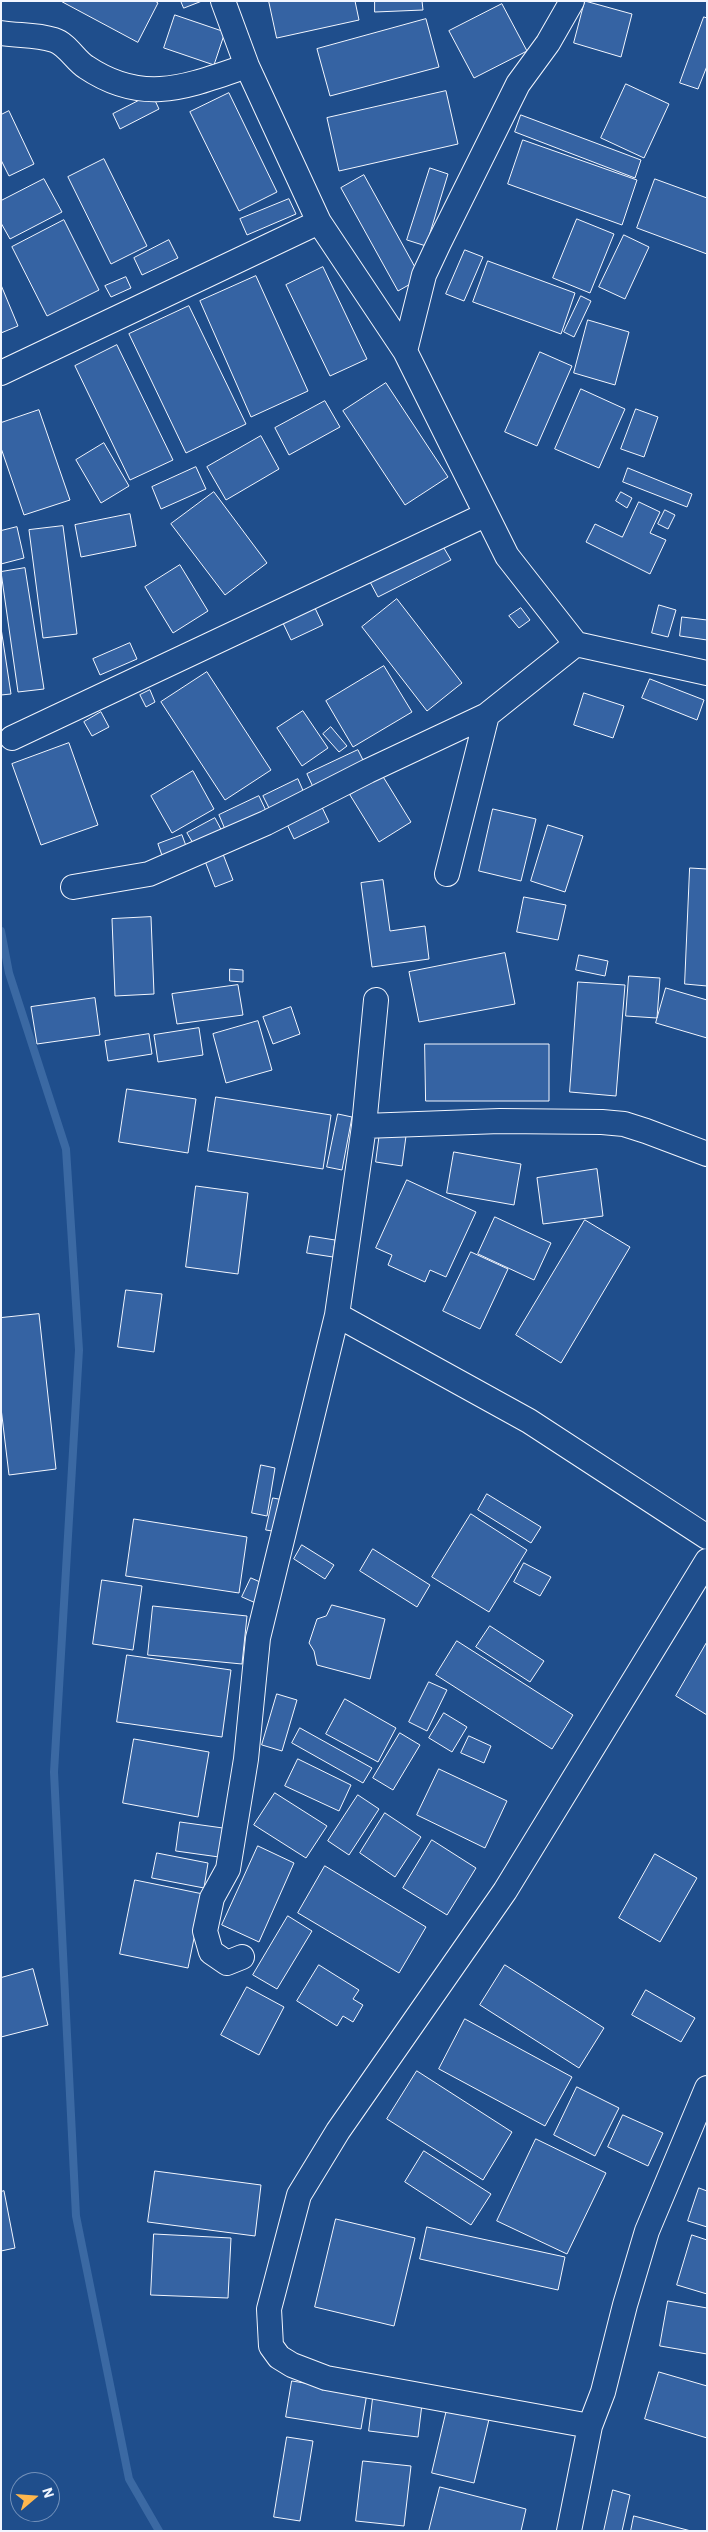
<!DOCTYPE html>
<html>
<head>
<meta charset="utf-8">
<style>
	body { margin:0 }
	#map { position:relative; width:708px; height:2532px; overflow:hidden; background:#1f4e8c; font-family:"IBM Plex Sans",sans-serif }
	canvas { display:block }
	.frame { position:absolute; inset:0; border:2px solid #f2f6ff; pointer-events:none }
	.north { position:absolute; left:10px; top:2472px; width:50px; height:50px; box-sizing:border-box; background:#1f4e8c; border:1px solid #7391ba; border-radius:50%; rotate:72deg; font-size:14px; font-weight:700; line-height:20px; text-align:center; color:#f2f6ff }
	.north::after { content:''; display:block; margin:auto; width:18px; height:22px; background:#ffb74d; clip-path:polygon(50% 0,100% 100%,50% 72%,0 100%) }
</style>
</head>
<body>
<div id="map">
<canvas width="708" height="2532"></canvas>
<div class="frame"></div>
<div class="north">N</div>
</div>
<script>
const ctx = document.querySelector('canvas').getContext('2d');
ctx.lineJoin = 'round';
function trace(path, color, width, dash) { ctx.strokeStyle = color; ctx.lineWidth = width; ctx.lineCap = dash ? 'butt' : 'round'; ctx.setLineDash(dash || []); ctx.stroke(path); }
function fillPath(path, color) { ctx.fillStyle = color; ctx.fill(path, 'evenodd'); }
trace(new Path2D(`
	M1 931 9 973 66 1149 79 1350 54 1772 76 2216 129 2479 159 2531`), '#3b69a3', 8);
const building = new Path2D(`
	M61 1H155L158 3 138 42Z
	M181 1H202L184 8Z
	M269 1H355L359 20 277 38Z
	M375 1H422L423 10 375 12Z
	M585 1 632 14 621 57 574 43Z
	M502 4 527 51 474 78 449 31Z
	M175 15 225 32 214 65 164 48Z
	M704 17 707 18V66L698 89 680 83Z
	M426 19 439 67 330 96 317 49Z
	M626 84 669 104 644 158 601 138Z
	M446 91 458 144 339 171 327 118Z
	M229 93 277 192 239 211 190 112Z
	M152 94 159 109 120 129 113 114Z
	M9 111 34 164 9 176 1 160V115Z
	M521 115 641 160 635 178 515 132Z
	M523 140 637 180 622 225 508 184Z
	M104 159 147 246 111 264 68 177Z
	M430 168 448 174 426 246 407 240Z
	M364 175 421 278 398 291 341 188Z
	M44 179 62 212 10 239 1 223V201Z
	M655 179 707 198V254L637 228Z
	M289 199 296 214 247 235 240 219Z
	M577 219 614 234 590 293 553 278Z
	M64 220 99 290 47 316 12 247Z
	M624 235 649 247 625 299 599 287Z
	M169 240 178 258 142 275 134 258Z
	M465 250 483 257 464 301 446 294Z
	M488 261 575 293 561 334 473 302Z
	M323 267 367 359 330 376 286 285Z
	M256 276 308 391 251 417 200 301Z
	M126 277 131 288 111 297 105 286Z
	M1 285 18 326 1 333Z
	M581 296 591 301 574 337 564 332Z
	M189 306 246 424 186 453 129 334Z
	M588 320 629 332 615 385 574 373Z
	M117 345 173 460 130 480 75 366Z
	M540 352 572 366 537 446 505 432Z
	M386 383 448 477 405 505 343 411Z
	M581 389 625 409 599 468 555 449Z
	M325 401 340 427 289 455 275 428Z
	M636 409 658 417 644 457 621 449Z
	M39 410 70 500 24 515 1 448V423Z
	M261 436 279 469 226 500 207 467Z
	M104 443 129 486 101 503 76 460Z
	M196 467 206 489 161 509 152 487Z
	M628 468 692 494 687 507 623 482Z
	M214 492 267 563 225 595 171 524Z
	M621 492 632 498 627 508 616 501Z
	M639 502 660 512 650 533 666 540 650 574 586 542 595 524 622 537Z
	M665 510 675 515 668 529 658 524Z
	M130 514 136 546 81 557 75 525Z
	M63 526 77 634 43 638 29 530Z
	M17 527 24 558 1 564V531Z
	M441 543 451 560 378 597 369 580Z
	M180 565 208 611 173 633 145 587Z
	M25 568 44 689 18 692 1 572Z
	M397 599 462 683 427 711 362 627Z
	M659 605 676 610 668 637 652 633Z
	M315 608 323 625 291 640 283 623Z
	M521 608 530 620 519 628 509 616Z
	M682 617 707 620V640L680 636Z
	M1 628 11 694 1 695Z
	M130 643 137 659 100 675 93 659Z
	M384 666 412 712 353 747 326 701Z
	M207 672 271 770 225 800 161 702Z
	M650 679 704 700 697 720 642 698Z
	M150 690 155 702 146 707 140 695Z
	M584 693 624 706 613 738 574 725Z
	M303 711 328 748 302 766 277 728Z
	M101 712 109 727 92 736 84 722Z
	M331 727 347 746 339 752 323 734Z
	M69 743 98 825 41 845 12 764Z
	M358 750 364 762 313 787 307 774Z
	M193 771 214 809 172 833 151 796Z
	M382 775 411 822 379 842 350 795Z
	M298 779 305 795 271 812 263 796Z
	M259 796 268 815 227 834 219 815Z
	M319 801 329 822 294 839 284 818Z
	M493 809 536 819 521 881 479 871Z
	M215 818 224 835 197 850 187 833Z
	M548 825 583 836 565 892 531 881Z
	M182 835 189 854 165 864 158 844Z
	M223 854 233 880 215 887 205 861Z
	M690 868 707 869V986L685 984Z
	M383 880 390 931 425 926 429 959 372 967 361 883Z
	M524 897 566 905 558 940 517 932Z
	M151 917 154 994 115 996 112 919Z
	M505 953 515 1004 419 1022 409 972Z
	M579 955 608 961 605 976 576 970Z
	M230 969 243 970V982L230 981Z
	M629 976 660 978 657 1018 626 1016Z
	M578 982 625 985 616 1096 570 1092Z
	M238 985 243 1015 177 1024 172 994Z
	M666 988 707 1000V1038L656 1023Z
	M95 998 100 1035 37 1044 31 1007Z
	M291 1007 300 1034 273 1044 263 1017Z
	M258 1021 272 1070 226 1083 213 1034Z
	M199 1028 203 1055 158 1062 154 1035Z
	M149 1034 152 1054 108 1061 105 1041Z
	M425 1044H549V1101H426Z
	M127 1089 196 1099 188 1153 119 1142Z
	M216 1097 331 1115 323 1169 208 1151Z
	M338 1114 352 1117 342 1170 327 1167Z
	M380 1132 406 1136 402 1166 376 1162Z
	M454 1152 521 1164 514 1205 447 1193Z
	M597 1169 603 1216 543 1224 537 1178Z
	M407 1180 476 1212 446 1277 430 1270 425 1282 388 1265 392 1255 376 1248Z
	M196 1186 248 1193 238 1274 186 1267Z
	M495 1217 551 1243 534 1280 478 1254Z
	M585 1220 630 1247 561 1363 516 1335Z
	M310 1236 335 1240 333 1257 307 1253Z
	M471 1252 508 1269 480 1329 443 1311Z
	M126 1290 162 1294 154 1352 118 1347Z
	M39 1314 56 1469 9 1475 1 1408V1318Z
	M261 1465 275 1468 267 1516 252 1513Z
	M487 1494 541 1527 531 1543 478 1510Z
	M273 1498 284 1500 278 1532 266 1530Z
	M471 1514 527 1550 489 1612 432 1577Z
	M134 1519 247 1537 239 1593 126 1576Z
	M302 1545 334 1565 325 1579 294 1559Z
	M373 1549 430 1585 417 1607 360 1571Z
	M524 1563 551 1577 540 1596 514 1582Z
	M251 1578 267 1585 258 1604 242 1597Z
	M102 1580 142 1586 133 1650 93 1644Z
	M332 1605 385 1619 370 1679 317 1665 314 1651 309 1643 317 1619 326 1616Z
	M153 1606 247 1616 242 1664 148 1655Z
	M490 1626 544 1661 530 1682 476 1647Z
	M457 1641 573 1715 552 1749 436 1675Z
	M707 1642V1715L676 1696Z
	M127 1655 231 1670 222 1737 117 1722Z
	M429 1682 447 1690 427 1731 409 1722Z
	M277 1694 297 1700 282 1751 262 1745Z
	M345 1699 396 1728 378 1762 326 1734Z
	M444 1713 467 1727 452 1752 429 1738Z
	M300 1728 372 1768 363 1783 292 1743Z
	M400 1733 420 1745 393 1790 373 1778Z
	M469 1736 491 1746 484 1763 461 1753Z
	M134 1739 209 1752 198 1817 123 1803Z
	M298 1759 351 1785 339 1811 285 1786Z
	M439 1769 507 1801 485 1848 417 1815Z
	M275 1793 327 1826 306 1858 254 1825Z
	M358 1795 379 1809 349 1855 328 1841Z
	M385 1813 421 1837 395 1877 360 1853Z
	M180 1822 230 1829 226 1858 176 1851Z
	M432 1840 476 1868 447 1915 403 1888Z
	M258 1846 294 1863 259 1942 222 1925Z
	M157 1853 208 1863 204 1888 152 1878Z
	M655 1854 697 1878 660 1942 619 1918Z
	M325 1866 426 1927 399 1973 298 1913Z
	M135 1880 203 1894 188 1968 120 1954Z
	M288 1916 312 1931 277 1989 253 1975Z
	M319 1965 359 1990 353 1999 363 2005 353 2022 343 2016 337 2026 297 2001Z
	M505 1965 604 2028 579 2068 480 2005Z
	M33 1969 48 2025 1 2037V1978Z
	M247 1987 284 2007 259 2055 221 2035Z
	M646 1990 695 2018 681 2042 632 2015Z
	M465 2019 572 2077 545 2126 439 2069Z
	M417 2071 512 2132 483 2180 387 2119Z
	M577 2087 619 2108 595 2156 554 2135Z
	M623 2115 663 2133 648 2166 608 2147Z
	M536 2139 606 2173 567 2254 497 2221Z
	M424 2151 491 2194 471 2225 405 2182Z
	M155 2171 261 2185 255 2236 148 2222Z
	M699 2188 707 2191V2227L688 2221Z
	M4 2191 15 2248 1 2251V2192Z
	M336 2219 415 2238 394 2326 315 2307Z
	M427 2227 565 2257 558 2290 420 2259Z
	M154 2234 231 2238 228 2298 151 2295Z
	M692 2235 707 2240V2294L677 2285Z
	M668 2301 707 2308V2354L660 2346Z
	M659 2372 707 2386V2438L645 2419Z
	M292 2381 367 2393 361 2429 286 2417Z
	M373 2398 422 2404 418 2437 369 2431Z
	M448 2405 490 2415 474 2483 432 2473Z
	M287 2437 313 2441 300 2521 274 2517Z
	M363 2461 411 2466 404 2526 356 2521Z
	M440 2487 526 2509 521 2531H429Z
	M613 2490 630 2495 622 2531H604Z
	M634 2516 691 2531H631Z`);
fillPath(building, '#3563a3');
trace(building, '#f2f6ff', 1);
const street = new Path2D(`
	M223 1 247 66 319 222 405 351 507 556 576 644 707 673
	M1 33C20 36 35 34 54 40 67 44 75 60 86 67 144 106 188 86 247 66
	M405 351 424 275 439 243 518 84 548 43 572 1
	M1 373 319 222
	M12 738 485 515
	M447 874 487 715
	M73 887 149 874 266 823 368 771 487 715 576 644
	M364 1126 500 1121 602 1122 624 1124 646 1131 707 1154
	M337 1315 529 1421 707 1537
	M242 1957 227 1963 211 1952 205 1931 212 1898 228 1869 246 1759 258 1638 337 1315 364 1126 376 1000
	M590 2426 326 2378 292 2365 279 2357 271 2346 269 2309 299 2195 338 2131 505 1891 707 1561
	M569 2531 590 2426 603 2392 625 2305 647 2231 707 2088`);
trace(street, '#f2f6ff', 26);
trace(street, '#1f4e8c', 24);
</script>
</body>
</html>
